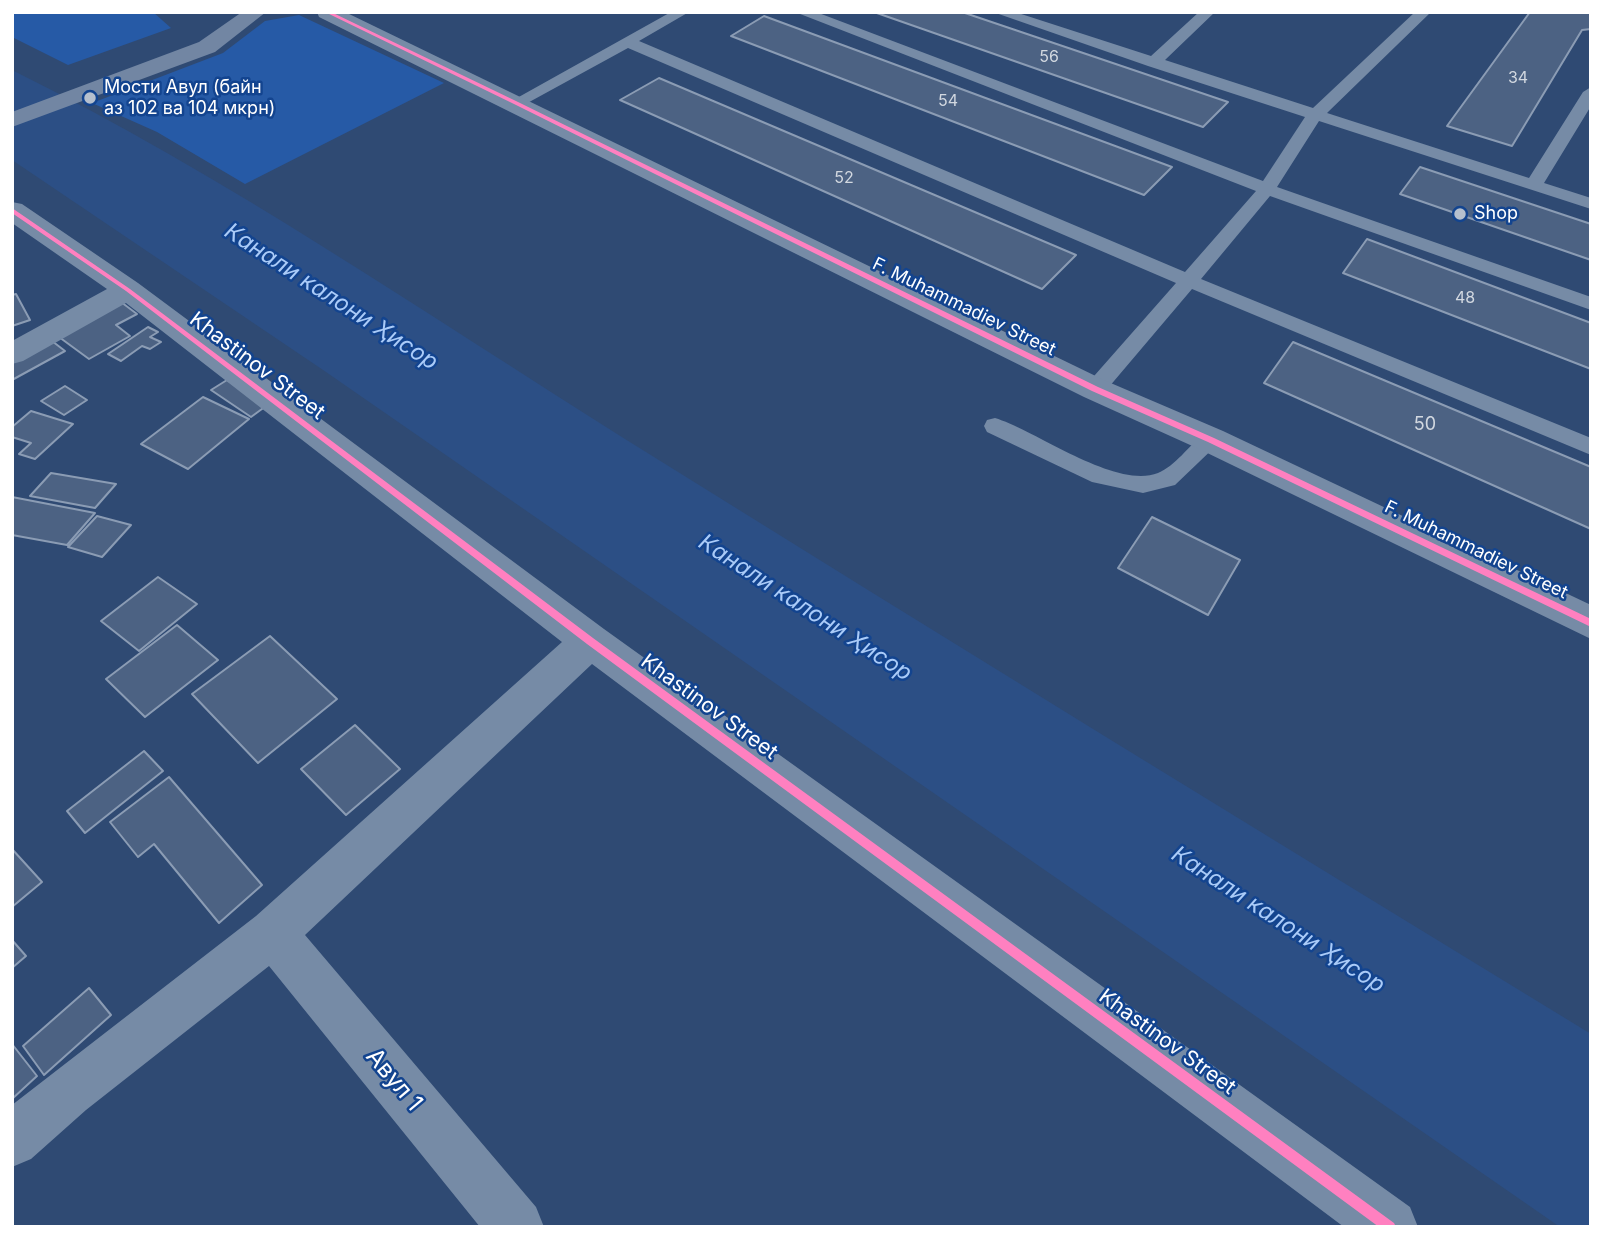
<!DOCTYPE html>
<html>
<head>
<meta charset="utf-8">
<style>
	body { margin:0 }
	#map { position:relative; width:1603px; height:1239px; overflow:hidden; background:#2f4a73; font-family:Inter,sans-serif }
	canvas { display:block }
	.frame { position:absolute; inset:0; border:14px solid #fff; pointer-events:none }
</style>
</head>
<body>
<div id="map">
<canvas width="1603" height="1239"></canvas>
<div class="frame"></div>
</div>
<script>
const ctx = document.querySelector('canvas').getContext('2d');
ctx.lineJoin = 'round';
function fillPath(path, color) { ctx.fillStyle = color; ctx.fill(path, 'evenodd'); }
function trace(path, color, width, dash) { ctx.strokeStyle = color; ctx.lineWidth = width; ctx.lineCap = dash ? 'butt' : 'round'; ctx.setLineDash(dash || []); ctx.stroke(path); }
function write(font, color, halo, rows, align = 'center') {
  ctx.font = font + ' Inter,sans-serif'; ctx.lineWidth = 5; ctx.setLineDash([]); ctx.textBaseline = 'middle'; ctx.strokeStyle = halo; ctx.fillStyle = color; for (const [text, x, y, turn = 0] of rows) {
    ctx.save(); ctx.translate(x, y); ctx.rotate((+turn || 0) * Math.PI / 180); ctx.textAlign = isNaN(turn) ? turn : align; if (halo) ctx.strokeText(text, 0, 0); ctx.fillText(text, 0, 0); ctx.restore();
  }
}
fillPath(new Path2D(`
	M12 12H153L171 28 68 65 12 37Z
	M299 15 444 83 245 184 157 132 92 103 223 53 265 21Z`), '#265aa6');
fillPath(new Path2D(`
	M12 70C226 176 423 312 625 439 946 639 1268 837 1591 1034V1227H1560L326 372 18 164 12 160Z`), '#2c4f85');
const building = new Path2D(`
	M874 12H962L1228 102 1203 127Z
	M1530 12H1591V29L1582 30 1512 146 1447 126Z
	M764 16 1172 167 1144 195 731 36Z
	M659 78 1076 255 1042 289 620 100Z
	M1420 167 1591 224V260L1400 194Z
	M1367 239 1591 323V369L1343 273Z
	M16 294 30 320 12 326V295Z
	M121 302 137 314 116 325 130 336 89 359 59 337Z
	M148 327 158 332 150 337 161 342 150 349 142 346 121 361 108 354Z
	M52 341 65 351 12 380V362Z
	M1293 342 1591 467V529L1264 383Z
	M227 380 266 406 251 417 211 390Z
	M65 386 87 400 64 415 41 401Z
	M203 397 249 419 188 469 141 444Z
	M31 411 73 424 35 459 19 454 31 443 12 437V427Z
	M51 473 116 484 95 508 30 496Z
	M12 497 95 513 67 545 12 535Z
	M97 516 131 525 102 557 68 547Z
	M1152 517 1240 560 1208 615 1118 568Z
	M158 577 197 604 139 651 101 621Z
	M177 625 218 660 145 717 106 679Z
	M270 636 337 699 258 763 192 694Z
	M355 725 400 769 346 815 301 769Z
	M144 751 163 771 85 833 67 811Z
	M169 777 262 885 219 923 154 844 138 857 110 822Z
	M12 849 42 882 12 907Z
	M12 940 26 956 12 968Z
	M89 988 111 1015 44 1075 23 1046Z
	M12 1044 37 1076 12 1099Z`);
fillPath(building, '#4c6283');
trace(building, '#8b9cb4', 2);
fillPath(new Path2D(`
	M671 12H689L639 41 1185 272 1256 191 795 12H816L1263 181 1305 117 1148 66 993 12H1015L1151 56 1199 12H1215L1165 60 1313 108 1415 12H1431L1327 113 1529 178 1583 92 1591 87V106L1544 183 1591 198V209L1319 121 1277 187 1591 297V310L1270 196 1201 279 1591 438V455L1192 289 1103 394 1095 397 1087 394 1084 389 1087 384 1176 283 628 48 522 106 516 108 508 103Z
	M995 418C1035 430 1116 490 1158 473 1175 466 1189 446 1203 434L1211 432 1219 434 1222 440 1175 485 1143 493 1092 482 987 432 984 426 987 420Z`), '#768ba6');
fillPath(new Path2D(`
	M317 12H345L1106 381 1223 431 1591 605V639L1199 449 1084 397 319 17Z
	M12 202 22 204 138 283 604 629 1410 1207 1418 1227H1344L592 664 305 935 536 1207 544 1227H480L269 966 86 1110 31 1159 12 1167V1105L256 916 562 642 126 303 23 361 12 364V341L107 289 12 223Z`), '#768ba6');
fillPath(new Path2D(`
	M242 12H266L215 52 12 127V112L199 42Z`), '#7286a3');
fillPath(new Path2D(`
	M325 12H331L518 102 1098 387 1214 438 1591 619V627L1208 442 1092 391 514 104Z
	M12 208 130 289 593 638 1394 1223 1396 1227H1379L587 644 126 291 12 213Z`), '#ff80c0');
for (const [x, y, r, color] of [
	[90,98,7,"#b6c0ce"],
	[1460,214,7,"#b6c0ce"]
]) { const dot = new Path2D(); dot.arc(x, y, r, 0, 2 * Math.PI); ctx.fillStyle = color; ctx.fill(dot); trace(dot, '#13448f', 2.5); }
write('16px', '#d2d8e0', null, [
	["56",1049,57],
	["34",1518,78],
	["54",948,101],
	["52",844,178],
	["48",1465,298]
]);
write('18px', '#fff', '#13448f', [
	["Мости Авул (байн",104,88],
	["аз 102 ва 104 мкрн)",104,109],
	["Shop",1474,214]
], 'left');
write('18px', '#fff', '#13448f', [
	["F. Muhammadiev Street",964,307,26],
	["F. Muhammadiev Street",1476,550,26]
]);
write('18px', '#d2d8e0', null, [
	["50",1425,425]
]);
write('21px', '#fff', '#13448f', [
	["Khastinov Street",257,366,37],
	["Khastinov Street",709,707,36],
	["Khastinov Street",1167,1042,36]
]);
write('italic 23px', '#aacbf8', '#13448f', [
	["Канали калони Ҳисор",331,297,33],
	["Канали калони Ҳисор",805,608,33],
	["Канали калони Ҳисор",1278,920,33]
]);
write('24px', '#fff', '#13448f', [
	["Авул 1",394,1080,50]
]);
</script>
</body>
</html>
